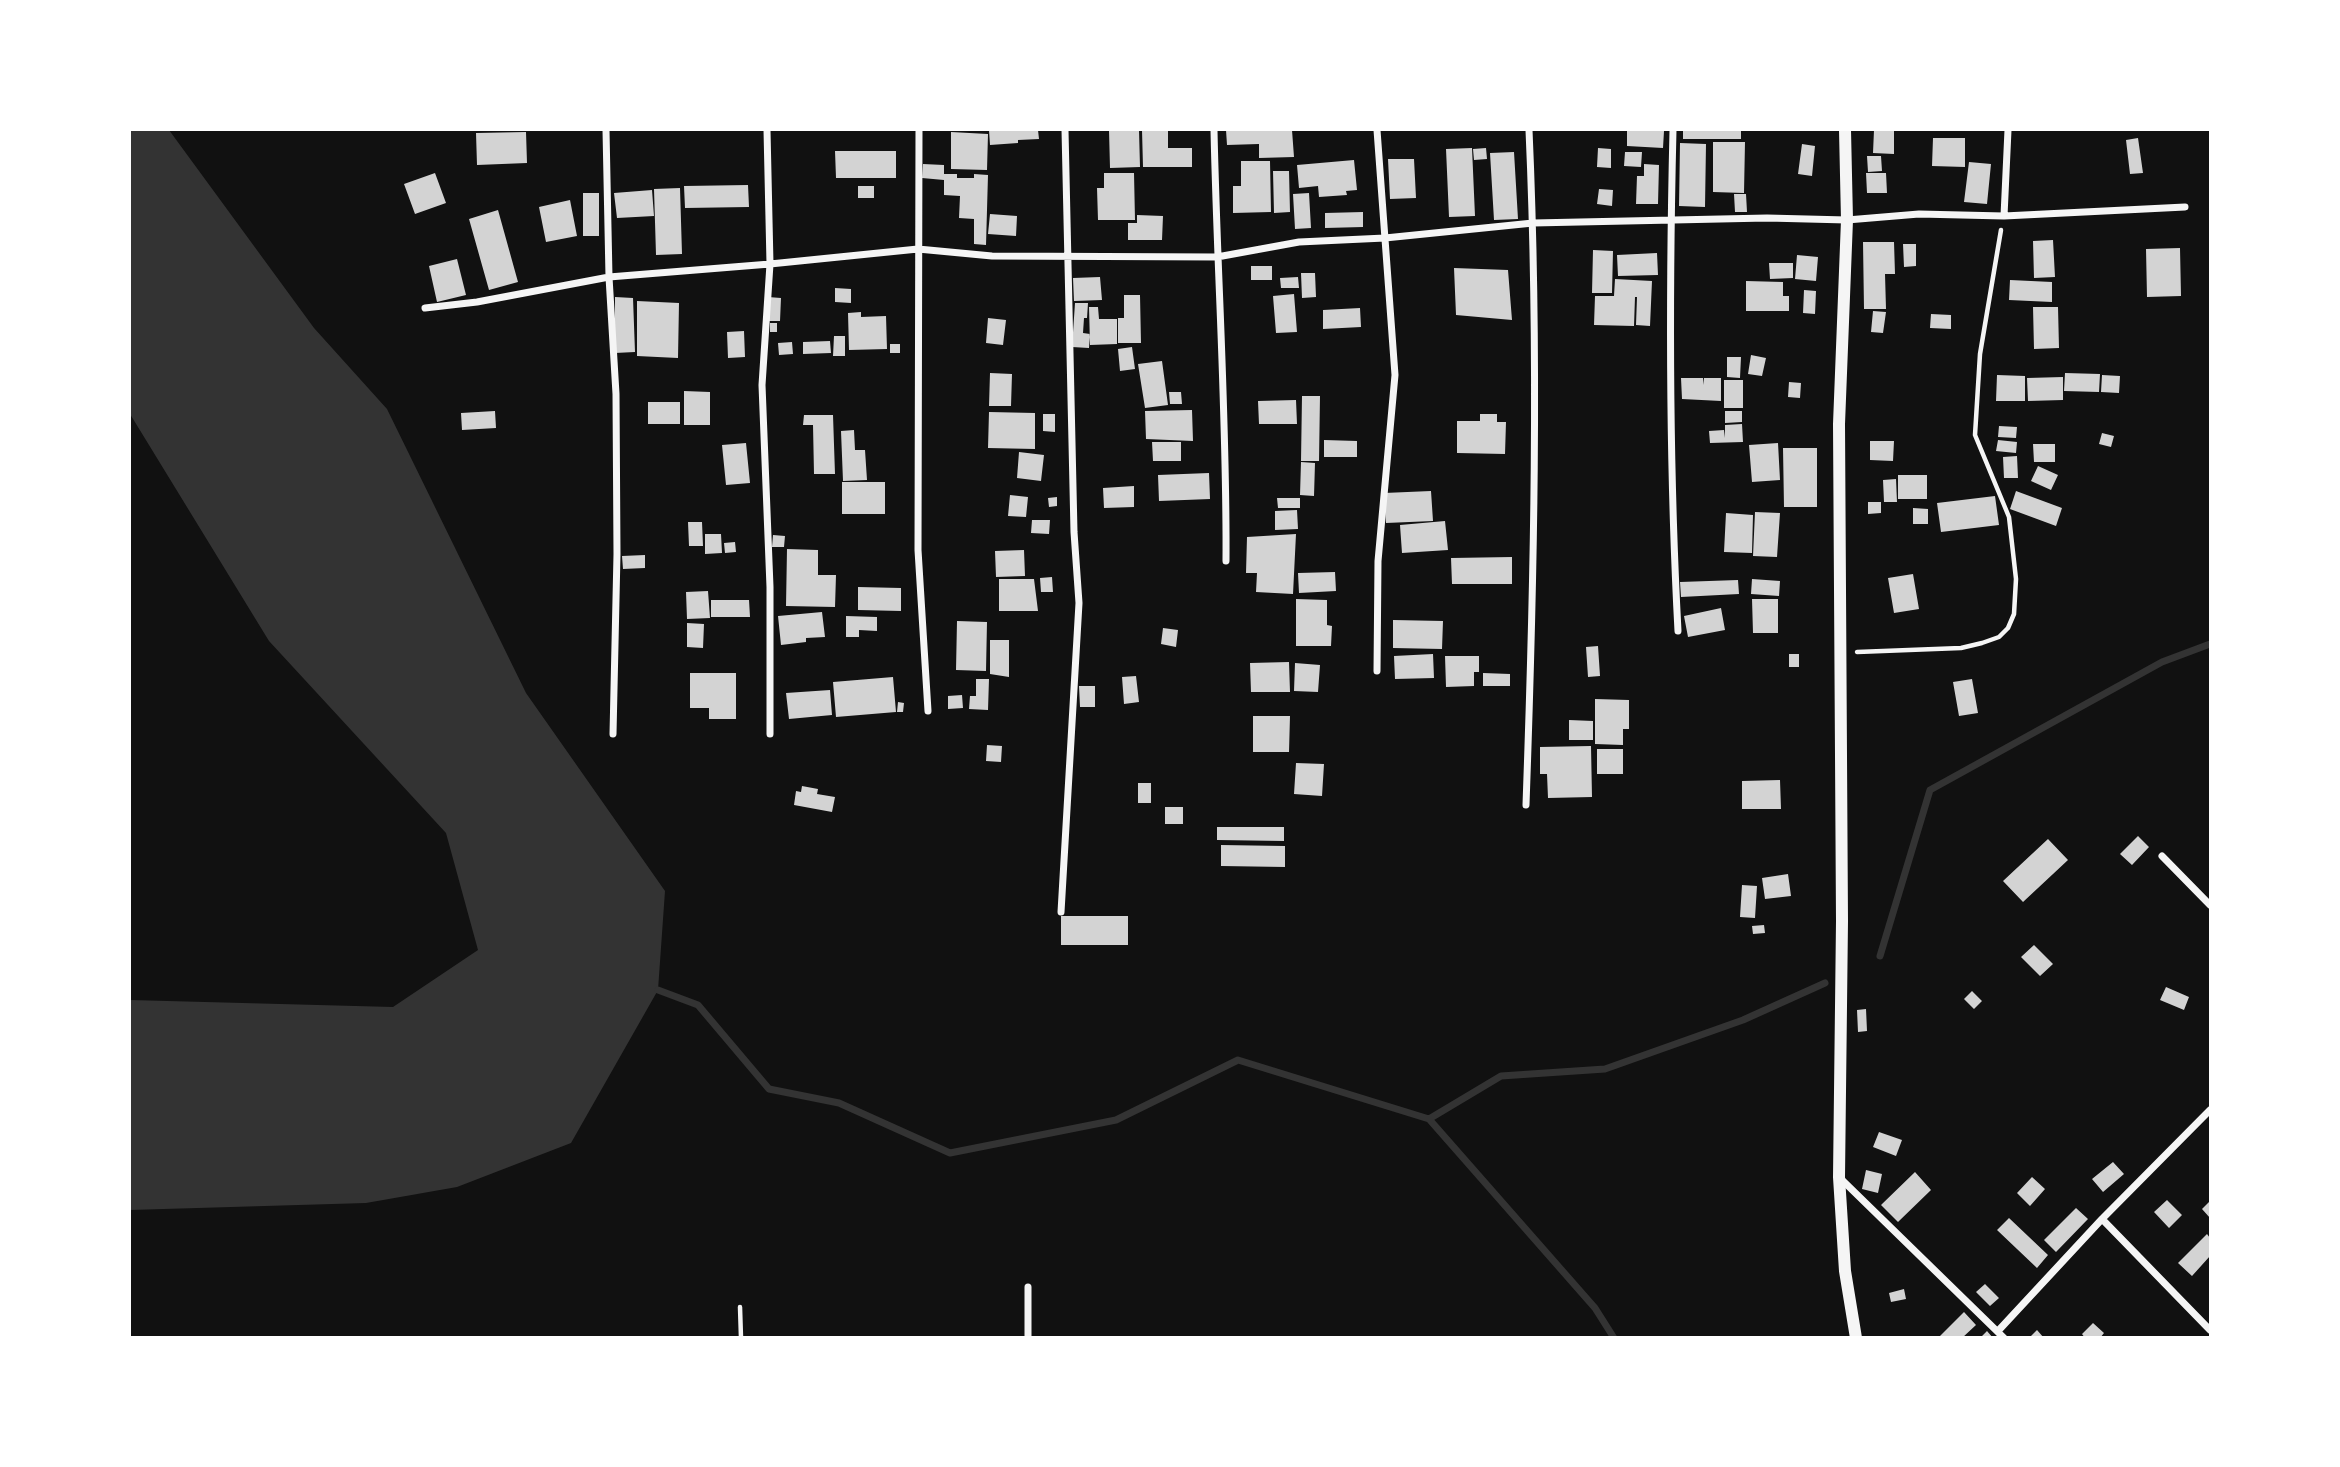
<!DOCTYPE html>
<html>
<head>
<meta charset="utf-8">
<style>
	body { margin:0 }
	#map { position:relative; width:2340px; height:1467px; overflow:hidden; background:#111; font-family:Roboto,sans-serif }
	canvas { display:block }
	.frame { position:absolute; inset:0; border:131px solid #fff; pointer-events:none }
</style>
</head>
<body>
<div id="map">
<canvas width="2340" height="1467"></canvas>
<div class="frame"></div>
</div>
<script>
const ctx = document.querySelector('canvas').getContext('2d');
ctx.lineJoin = 'round';
function fillPath(path, color) { ctx.fillStyle = color; ctx.fill(path, 'evenodd'); }
function trace(path, color, width, dash) { ctx.strokeStyle = color; ctx.lineWidth = width; ctx.lineCap = dash ? 'butt' : 'round'; ctx.setLineDash(dash || []); ctx.stroke(path); }
fillPath(new Path2D(`
	M130 130H169L314 328 387 409 526 693 665 891 658 990 571 1143 457 1187 366 1203 130 1210V1000L393 1007 478 950 446 833 269 641 130 414Z`), '#333');
trace(new Path2D(`
	M1880 956 1930 790 2162 662 2210 644
	M658 990 698 1005 769 1089 839 1103 950 1153 1116 1120 1238 1060 1429 1119 1595 1308 1614 1338
	M1429 1119 1501 1076 1605 1069 1743 1020 1825 983`), '#333', 7);
fillPath(new Path2D(`
	M989 130H1038L1039 139 1018 140V143L990 145Z
	M1109 130H1139L1140 167 1110 168Z
	M1142 130H1168V148H1192V167H1143Z
	M1226 130H1292L1294 157 1259 158V144L1227 145Z
	M1627 130 1664 131 1663 148 1627 146Z
	M1683 130H1741V139H1683Z
	M1874 130H1894V154L1873 153Z
	M526 132 527 163 477 165 476 133Z
	M951 132 988 134 987 170 951 169Z
	M1933 138H1965V167L1932 166Z
	M2138 138 2143 173 2130 174 2126 140Z
	M1713 142H1745L1744 193 1713 192Z
	M1680 143 1706 144 1705 207 1679 206Z
	M1802 144 1815 146 1812 176 1798 174Z
	M1472 148 1475 216 1449 217 1446 149Z
	M1486 148 1487 159 1474 160 1473 149Z
	M1598 148 1611 149V168L1597 167Z
	M835 151H896V178H836Z
	M1514 152 1518 219 1494 220 1490 153Z
	M1625 152H1642L1641 167 1624 166Z
	M1867 156H1881L1882 171 1868 172Z
	M1388 159H1414L1416 198 1390 199Z
	M1354 160 1357 190 1346 191 1347 195 1319 197 1318 186 1299 188 1297 165Z
	M1241 161H1270L1271 212 1233 213V186H1241Z
	M1969 162 1991 164 1987 204 1964 202Z
	M923 164 944 165V174H957V178H974V174L988 175 986 245 974 244V219L959 218 960 196 944 195V180L922 178Z
	M1644 164 1659 165 1658 204H1636L1637 176H1644Z
	M1273 171H1289L1290 212 1274 213Z
	M435 173 446 203 415 214 404 184Z
	M1104 173H1134L1135 220H1098L1097 188H1104Z
	M1866 173H1886L1887 193H1867Z
	M748 185 749 207 685 208 684 186Z
	M858 186H874V198H858Z
	M680 188 682 254 656 255 654 189Z
	M1599 189 1613 190 1612 206 1597 204Z
	M652 190 654 216 617 218 614 193Z
	M583 193H599V236H583Z
	M1309 193 1311 228 1295 229 1293 194Z
	M1734 194H1746L1747 212H1735Z
	M570 200 577 236 546 242 539 207Z
	M498 210 518 282 489 290 469 219Z
	M1363 212V227L1325 228V213Z
	M990 214 1017 216 1016 236 988 234Z
	M1137 215 1163 216 1162 240H1128V223H1137Z
	M2053 240 2055 277 2034 278 2033 241Z
	M1863 242H1894L1895 274H1885L1886 309H1864Z
	M1903 244H1916V266L1904 267Z
	M2180 248 2181 296 2147 297 2146 249Z
	M1593 250 1613 251 1612 293H1592Z
	M1657 253 1658 275 1618 276 1617 255Z
	M1797 255 1818 257 1816 281 1795 279Z
	M457 259 466 295 437 302 429 266Z
	M1769 263H1793V278L1770 279Z
	M1251 266H1272V280H1251Z
	M1454 268 1508 270 1512 320 1456 315Z
	M1301 273H1315L1316 297 1302 298Z
	M1100 277 1102 300 1074 301 1073 278Z
	M1298 277 1299 288H1281L1280 278Z
	M1615 279 1652 281 1650 326 1636 325 1637 297H1635L1634 326 1594 325 1595 296H1614Z
	M2010 280 2052 282V302L2009 300Z
	M1746 281 1783 282V296H1789V311H1746Z
	M835 288 851 289V303L835 302Z
	M1804 290 1816 291 1815 314 1803 313Z
	M1294 294 1297 332 1276 333 1273 296Z
	M1124 295H1140L1141 343H1118V318H1124Z
	M615 297 633 298 635 352 615 353Z
	M768 297 781 298 780 321H767Z
	M637 301 679 303 678 358 637 356Z
	M1075 303H1088L1087 318H1084L1083 333 1090 334 1089 348 1072 347Z
	M1089 307H1098L1099 319H1117V344L1090 345Z
	M2033 307H2058L2059 348 2034 349Z
	M1360 308 1361 327 1323 329V310Z
	M1873 311 1886 312 1883 333 1871 332Z
	M861 312V317L886 316 887 349 849 350 848 313Z
	M1931 314 1951 315V329L1930 328Z
	M988 318 1006 320 1003 345 986 343Z
	M770 323H777V332H770Z
	M744 331 745 357 728 358 727 332Z
	M834 336H845V356H833Z
	M830 341 831 353 803 354V342Z
	M792 342 793 354 779 355 778 343Z
	M890 344H900V353H890Z
	M1132 347 1135 369 1120 371 1118 349Z
	M1751 355 1766 358 1762 376 1748 374Z
	M1727 357H1741L1740 378 1727 377Z
	M1162 361 1168 405 1145 408 1138 364Z
	M990 373 1012 374 1011 406H989Z
	M2065 373 2100 374 2099 392 2064 391Z
	M1997 375 2025 376V401H1996Z
	M2102 375 2120 376 2119 393 2101 392Z
	M2063 377V400L2028 401 2027 378Z
	M1681 378H1703V385L1704 378H1721V401L1682 399Z
	M1724 380H1743V408H1724Z
	M1789 382 1801 383 1800 398 1788 397Z
	M684 391 710 392V425H684Z
	M1169 392H1181L1182 404H1170Z
	M1302 396H1320L1319 461H1301Z
	M1296 400 1297 424H1259L1258 401Z
	M648 402H680V424H648Z
	M1192 410 1193 441 1146 439 1145 411Z
	M495 411 496 428 462 430 461 413Z
	M1725 411H1742V422L1725 423Z
	M989 412 1035 413V449L988 448Z
	M1043 414H1055V432L1043 431Z
	M1480 414H1497V422H1506L1505 454 1457 453V421H1480Z
	M804 415H833L835 474H814L813 425H803Z
	M1742 424 1743 442 1710 443 1709 431 1724 430 1725 438V425Z
	M1999 426 2017 427 2016 438 1998 437Z
	M854 430 855 450H865L867 480 843 481 841 431Z
	M2102 433 2114 436 2111 447 2099 444Z
	M1324 440 1357 441V457H1324Z
	M1998 440 2017 442 2016 453 1996 451Z
	M1870 441H1894L1893 461 1870 460Z
	M1152 442H1181V461H1153Z
	M746 443 750 483 726 485 722 445Z
	M1778 443 1780 480 1752 482 1749 445Z
	M2033 444H2055V462H2034Z
	M1783 448H1817V507H1784Z
	M1019 452 1044 455 1041 481 1017 478Z
	M2017 456 2018 478H2004L2003 457Z
	M1301 462 1315 463 1314 496 1300 495Z
	M2038 466 2058 475 2051 490 2031 481Z
	M1209 473 1210 499 1159 501 1158 475Z
	M1898 475H1927V499H1898Z
	M1896 479 1897 502H1884L1883 480Z
	M842 482H885V514H842Z
	M1134 486V507L1104 508 1103 488Z
	M1431 491 1433 521 1386 523 1384 493Z
	M2016 491 2062 508 2056 526 2010 509Z
	M1010 495 1028 497 1026 517 1008 516Z
	M1995 496 1999 525 1941 532 1937 503Z
	M1057 497V506L1049 507 1048 498Z
	M1277 498H1300V508H1278Z
	M1868 502H1881V513L1868 514Z
	M1913 508 1928 509V524H1913Z
	M1297 510 1298 529 1275 530V511Z
	M1755 512 1780 513 1777 557 1753 556Z
	M1726 513 1753 515 1752 553 1724 552Z
	M1032 520H1050L1049 534 1031 533Z
	M1445 521 1448 550 1402 553 1400 525Z
	M688 522H702L703 546H689Z
	M705 534H721L722 553 705 554Z
	M1296 534 1293 594 1256 592 1257 573H1246L1247 537Z
	M773 535 785 536 784 547H772Z
	M735 542 736 552 725 553 724 543Z
	M787 549 818 550V575H836L835 607 786 606Z
	M1024 550 1025 576 996 577 995 551Z
	M645 555V568L623 569 622 556Z
	M1512 557V584H1452L1451 558Z
	M1335 572 1336 591 1299 593 1298 573Z
	M1913 574 1919 609 1894 613 1888 578Z
	M1052 577 1053 592H1041L1040 578Z
	M999 579H1034L1038 611H999Z
	M1752 579 1780 581 1779 596 1751 594Z
	M1738 580 1739 594 1681 597 1680 582Z
	M858 587 901 588V611L858 610Z
	M708 591 710 618 687 619 686 592Z
	M1296 599 1327 600V625L1332 626 1331 646H1296Z
	M1752 599H1778V633H1753Z
	M711 600H749L750 617H711Z
	M1721 608 1725 630 1688 637 1684 616Z
	M822 612 825 637 806 638V642L781 645 778 616Z
	M846 616 877 617V631L859 630V637H846Z
	M1393 620 1443 621 1442 649 1393 648Z
	M957 621 987 622 986 671 956 670Z
	M687 623 704 624 703 648 687 647Z
	M1163 628 1178 630 1176 647 1161 644Z
	M990 640H1009V677L990 674Z
	M1598 646 1600 676 1588 677 1586 647Z
	M1433 654 1434 678 1395 679 1394 656Z
	M1789 654H1799V667H1789Z
	M1445 656H1479V672H1474V686L1446 687Z
	M1289 662 1290 692H1251L1250 663Z
	M1295 663 1320 665 1318 692 1294 691Z
	M690 673H736V719H709V708H690Z
	M1483 673 1510 674V686H1483Z
	M1136 676 1139 702 1124 704 1122 677Z
	M893 677 896 712 836 717 833 682Z
	M976 679H989L988 710 969 709 970 696H976Z
	M1972 679 1978 713 1959 716 1953 682Z
	M1079 686H1095V707H1080Z
	M830 690 832 715 789 719 786 693Z
	M962 695 963 708 948 709V696Z
	M1595 699 1629 700V729H1623V745L1595 744Z
	M898 702 904 703 903 712H897Z
	M1253 716H1290L1289 752H1253Z
	M1569 720 1593 721V740H1569Z
	M987 745 1002 746 1001 762 986 761Z
	M1591 746 1592 797 1548 798 1547 774H1540V747Z
	M1597 749H1623V774H1597Z
	M1296 763 1324 764 1322 796 1294 794Z
	M1780 780 1781 809H1742V781Z
	M1138 783H1151V803H1138Z
	M802 786 818 789 817 794 835 797 832 812 794 805 796 791 801 792Z
	M1165 807H1183V824H1165Z
	M1217 827H1284V841L1217 840Z
	M2138 836 2149 847 2132 865 2120 854Z
	M2048 839 2068 860 2023 902 2003 881Z
	M1221 845 1285 846V867L1221 866Z
	M1788 874 1791 896 1765 899 1762 878Z
	M1742 885 1757 886 1755 918 1740 917Z
	M1061 916H1128V945H1061Z
	M1764 925 1765 933 1753 934 1752 926Z
	M2034 945 2053 964 2040 976 2021 957Z
	M2166 987 2189 997 2184 1010 2160 1000Z
	M1972 991 1982 1001 1974 1009 1964 999Z
	M1866 1009 1867 1031 1858 1032 1857 1010Z
	M1879 1132 1902 1140 1896 1156 1873 1147Z
	M2113 1162 2124 1174 2103 1192 2092 1179Z
	M1866 1170 1882 1174 1878 1193 1862 1189Z
	M1915 1172 1931 1190 1898 1222 1881 1205Z
	M2032 1177 2045 1189 2030 1206 2017 1193Z
	M2167 1200 2182 1215 2169 1228 2154 1212Z
	M2210 1201V1218L2202 1209Z
	M2076 1208 2088 1219 2056 1252 2044 1240Z
	M2009 1218 2048 1255 2037 1268 1997 1230Z
	M2207 1234 2210 1238V1256L2192 1276 2178 1263Z
	M1985 1284 1999 1298 1990 1306 1976 1292Z
	M1904 1289 1906 1299 1891 1302 1889 1293Z
	M1964 1312 1976 1325 1962 1338H1938Z
	M2093 1323 2104 1333 2100 1338H2085L2082 1334Z
	M2037 1330 2044 1338H2029Z
	M1987 1331 1993 1338H1980Z`), '#d3d3d3');
trace(new Path2D(`
	M1857 652 1961 648 1982 643 1999 637 2008 628 2014 614 2016 579 2009 517 1975 435 1980 354 2001 230
	M740 1307 741 1338`), '#f5f5f5', 4.5);
trace(new Path2D(`
	M606 130 609 277 616 394 617 554 613 734
	M767 130 770 264 762 385 770 587V734
	M919 130 918 550 928 711
	M1214 130C1217 273 1227 417 1226 561
	M1673 130C1669 297 1669 464 1678 631
	M2004 216 2008 130
	M425 308 477 302 609 277 770 264 918 249 992 256 1217 257 1299 242 1385 238 1533 223 1767 218 1847 220 1919 214 2004 216 2185 207
	M1377 671 1378 561 1395 375 1377 130
	M1526 805C1534 580 1539 355 1529 130
	M2162 856 2210 905
	M1061 912 1079 603 1074 532 1065 130
	M1840 1178 2004 1338
	M2102 1219 2210 1330
	M1998 1331 2102 1219 2210 1110
	M1028 1338V1287`), '#f5f5f5', 7);
trace(new Path2D(`
	M1845 130 1847 220 1839 424 1842 921 1839 1177 1845 1271 1856 1338`), '#f5f5f5', 12);
</script>
</body>
</html>
